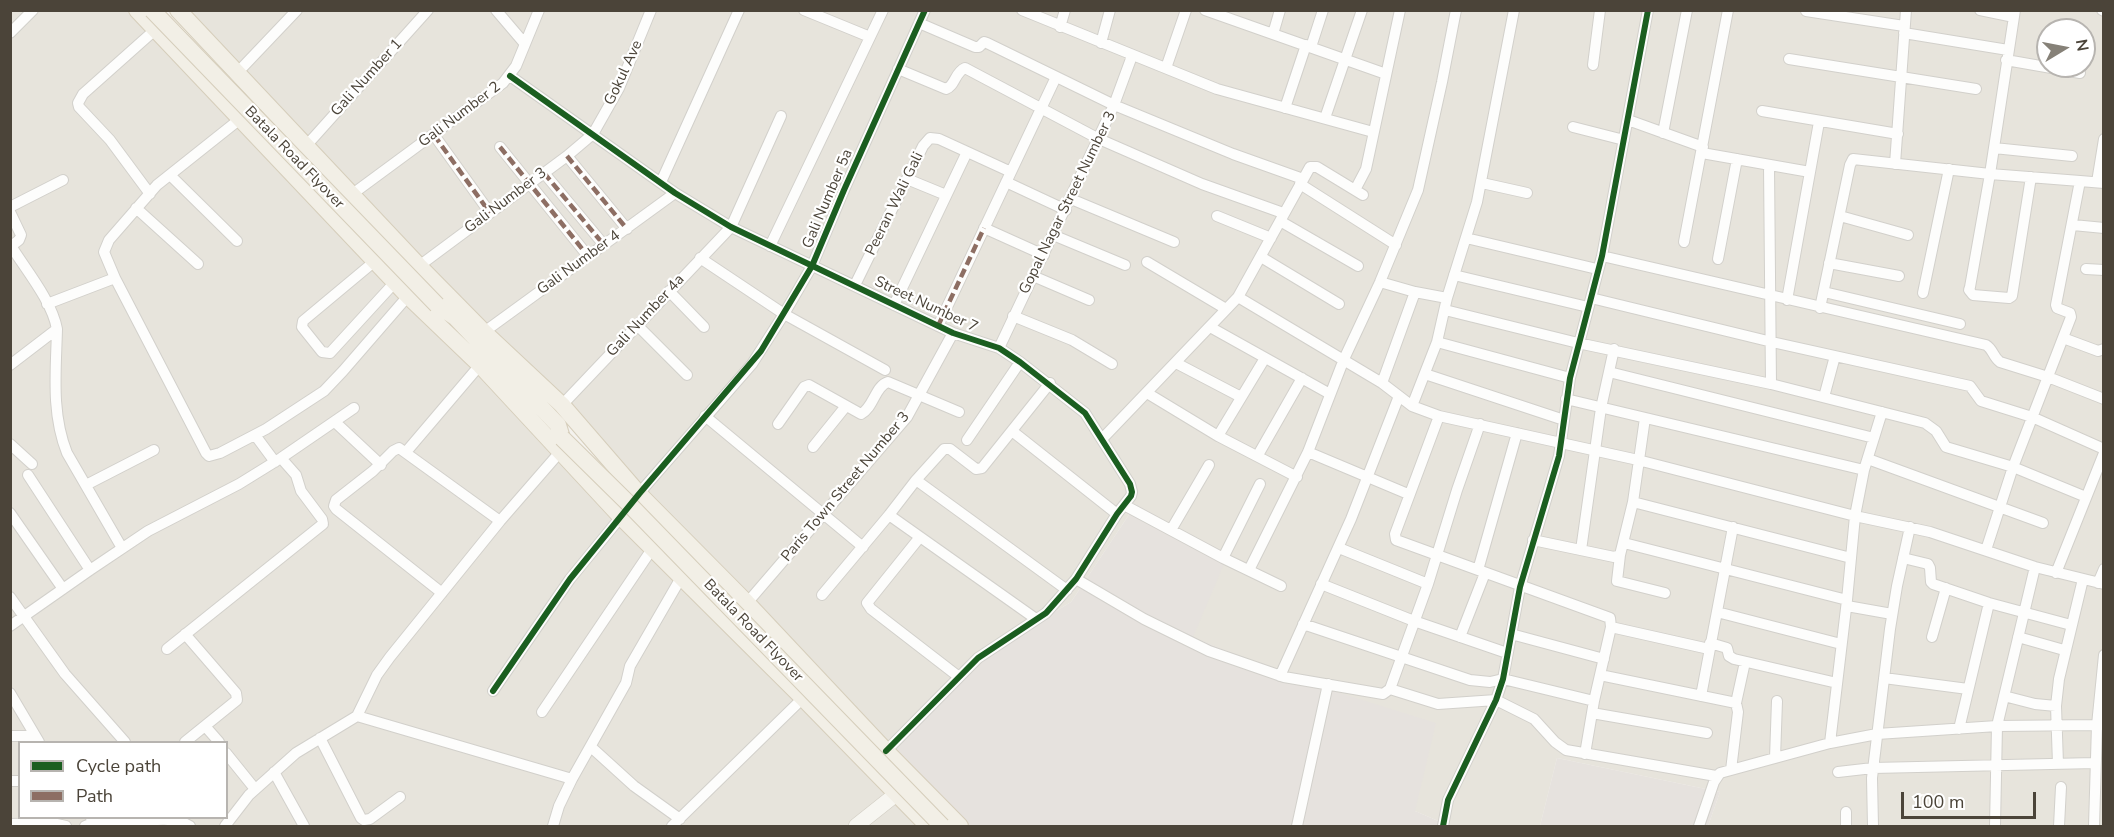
<!DOCTYPE html>
<html>
<head>
<meta charset="utf-8">
<style>
	body { margin:0 }
	#map { position:relative; width:2114px; height:837px; overflow:hidden; background:#f4f2ee; font-family:"Nunito Sans",sans-serif }
	canvas { display:block }
	.frame { position:absolute; inset:0; border:12px solid #4b4439; pointer-events:none }
	.legend { position:absolute; left:18px; top:741px; width:210px; height:78px; box-sizing:border-box; background:#fff; border:2px solid #b7b4b0; margin:0; padding:8px 10px; list-style:none; font-size:18px; color:#4b4439 }
	.legend li { display:flex; align-items:center; gap:12px; height:30px }
	.legend b { width:30px; border:2px solid #b7b4b0 }
	.north { position:absolute; left:2036px; top:18px; width:60px; height:60px; box-sizing:border-box; background:#fff; border:2px solid #b7b4b0; border-radius:50%; rotate:80deg; font-size:16px; font-weight:700; line-height:24px; text-align:center; color:#4b4439 }
	.north::after { content:''; display:block; margin:auto; width:21px; height:27px; background:#868178; clip-path:polygon(50% 0,100% 100%,50% 72%,0 100%) }
	.scale { position:absolute; left:1901px; top:792px; width:135px; height:27px; box-sizing:border-box; border:3px solid #4b4439; border-top:0; padding-left:8px; font-size:18px; line-height:21px; white-space:nowrap; color:#4b4439; -webkit-text-stroke:4px #fff; paint-order:stroke }
</style>
</head>
<body>
<div id="map">
<canvas width="2114" height="837"></canvas>
<div class="frame"></div>
<ul class="legend">
<li><b style="height:8px;background:#1b5e20"></b>Cycle path</li>
<li><b style="height:8px;background:#8d6e63"></b>Path</li>
</ul>
<div class="north">N</div>
<div class="scale">100 m</div>
</div>
<script>
const ctx = document.querySelector('canvas').getContext('2d');
ctx.lineJoin = 'round';
function fillPath(path, color) { ctx.fillStyle = color; ctx.fill(path, 'evenodd'); }
function trace(path, color, width, dash) { ctx.strokeStyle = color; ctx.lineWidth = width; ctx.lineCap = dash ? 'butt' : 'round'; ctx.setLineDash(dash || []); ctx.stroke(path); }
function write(font, color, halo, rows, align = 'center') {
  ctx.font = font + ' "Nunito Sans",sans-serif'; ctx.lineWidth = 4.5; ctx.setLineDash([]); ctx.textBaseline = 'middle'; ctx.strokeStyle = halo; ctx.fillStyle = color; for (const [text, x, y, turn = 0] of rows) {
    ctx.save(); ctx.translate(x, y); ctx.rotate((+turn || 0) * Math.PI / 180); ctx.textAlign = isNaN(turn) ? turn : align; if (halo) ctx.strokeText(text, 0, 0); ctx.fillText(text, 0, 0); ctx.restore();
  }
}
fillPath(new Path2D(`
	M10 11H144L924 826H11ZM20 742H226V818H20Z
	M184 11H2103V826H1708L1720 792 1557 758 1540 826H1450L1415 811 1289 677 1192 637 1136 504 1071 602 978 658 892 748ZM2048 30H2084V66H2048Z`), '#e7e4dc');
fillPath(new Path2D(`
	M1136 504 1227 557 1193 637 1289 677 1436 723 1415 811 1450 826H970L892 748 978 658 1071 602Z
	M1557 758 1720 792 1708 826H1540Z`), '#e6e2de');
const street = new Path2D(`
	M496 10 525 44
	M804 10 870 37
	M1022 10 1217 89 1373 132
	M1205 10 1386 74
	M1980 10 2014 17
	M2015 10 1990 174 1970 287 1969 290 1973 295 2009 298 2012 296 2031 177
	M2102 10 2104 11
	M1806 11 1904 26
	M919 23 975 47H979L984 42 987 43 1114 105 1233 154 1303 179
	M1060 27 1065 10
	M10 33 33 10
	M1904 33 2008 50
	M1273 34 1280 10
	M1101 43 1110 10
	M1311 47 1323 10
	M1789 59 1976 89
	M2006 60 2080 73
	M1593 65 1600 10
	M1166 68 1186 10
	M898 69 946 89C955 86 955 72 965 68L1099 139 1202 184 1283 213
	M238 72 297 10
	M510 76 675 193 731 227 953 333 999 348 1020 362 1085 413 1130 484 1132 492 1131 496 1117 514 1076 579 1046 613 978 658 886 751
	M1285 108 1306 45
	M1762 111 1898 134
	M1325 118 1362 10
	M1628 120 1703 147
	M1573 127 1624 140
	M1663 133 1687 10
	M434 135 490 213
	M306 146 428 10
	M500 147 588 256
	M1994 148 2072 156
	M1702 153 1810 172
	M567 156 627 229
	M1895 164 1906 10
	M1769 166 1771 384 1925 423 1936 431 1946 447 2013 467 2086 497
	M544 173 604 245
	M170 175 237 241
	M907 179 946 195
	M661 182 739 10
	M1006 182 1066 210
	M2097 182 2104 139
	M1482 183 1527 193
	M1300 184 1396 245
	M1355 190 1366 169 1400 10
	M150 194 110 140 79 107 78 103 83 94 156 29
	M347 198 503 83 516 66 539 10
	M1071 199 1174 242
	M10 207 63 180
	M136 208 198 264
	M10 212 21 235 19 240 10 247
	M1217 216 1271 238
	M1840 216 1908 235
	M1280 221 1358 266
	M2073 225 2104 228
	M984 228 1044 255
	M1053 235 1125 265
	M1466 238 1597 269
	M1684 242 1728 10
	M11 246C26 270 52 301 57 329
	M770 246 883 10
	M1602 256 1986 345C1993 349 1993 357 2000 362L2048 377 2104 399
	M1261 257 1339 304
	M700 258 784 314 885 370
	M1718 259 1737 159
	M375 261 303 321 302 327 322 352 330 353 396 281
	M1147 262 1226 309
	M1829 263 1899 276
	M419 266 567 156 593 134 619 88 651 10
	M2086 269 2104 270
	M1454 275 1588 307
	M1033 276 1089 300
	M115 278 104 252 109 240 157 185 240 119
	M1380 282 1415 292 1382 383
	M855 285 923 146 930 138 939 139 1011 172
	M669 291 704 327
	M1415 292 1447 298
	M1824 292 1960 324
	M1923 293 1949 169
	M1238 297 1382 383 1412 406 1439 416 1395 534 1396 540 1610 618 1611 627 1594 701 1585 754
	M1591 298 1772 342 1970 386 1981 401 2032 417 2104 449
	M1787 300 1819 122
	M47 304 115 278 206 453 209 456 220 453 266 429 324 391 343 371 408 296
	M894 305 967 152
	M1820 308 1850 165 1853 159 1990 174 2080 181
	M1445 310 1578 343 1771 384
	M1013 316 1072 340 1112 364
	M637 325 687 375
	M938 326 1056 77
	M1210 327 1330 394
	M484 332 675 193
	M2063 338 2098 351 2104 349
	M1437 342 1570 378
	M999 348 1114 105 1132 56
	M1176 363 1241 397
	M10 365 57 329C56 371 51 413 67 453L122 548
	M1609 372 1874 438
	M1425 374 1564 420
	M1147 393 1218 436 1297 477
	M1824 397 1835 356
	M1566 399 1864 470
	M562 405 731 227 781 116
	M1412 406 1437 342 1447 298 1477 202 1514 10
	M705 416 863 547
	M1439 416 1638 460 1855 516 1930 532 2035 567 2104 584
	M335 422 381 465
	M778 424 804 387 809 385 861 414C874 407 875 386 888 382L959 412
	M1012 431 1117 514
	M255 435 275 462
	M1218 436 1265 358
	M1102 439 1238 297 1310 167H1317L1363 195
	M967 440 1020 362
	M10 444 32 464
	M813 447 846 406
	M406 452 480 365
	M1308 452 1408 494
	M1258 455 1302 378
	M1868 459 2043 523
	M28 475 90 570
	M916 480 1067 590
	M86 485 154 450
	M635 498 752 364 784 314 812 266 844 190 925 10
	M1633 502 1851 558
	M1124 505 1223 558 1281 586
	M10 513 63 589
	M889 515 1036 619
	M1171 530 1209 465
	M920 537 867 603 871 609 959 677
	M1533 540 1614 557 1620 555 1633 502 1645 418
	M1624 543 1847 600
	M1339 548 1428 584
	M1581 550 1601 408 1614 349
	M1986 550 2013 467 2071 317 2070 313 2057 308 2056 305 2080 181 2104 183
	M1620 555 1617 581 1665 593
	M1223 558 1260 484
	M1903 558 1928 564 1930 568 1931 582 1933 584 1989 603 2071 625
	M1249 570 1308 452 1344 359 1380 282 1418 190 1442 82 1456 10
	M1478 570 1517 433
	M2056 573 2104 453
	M1076 579 1144 619 1209 651 1284 677 1383 694 1390 689 1428 584 1457 490 1480 424
	M2098 583 2104 569
	M1321 584 1414 621 1507 653
	M442 593 336 509 334 506 336 500 373 471 393 451 399 448 500 521
	M822 595 889 515 916 480 944 449H950L976 469 982 468 1050 383
	M10 597 65 674 125 742
	M747 603 907 417 953 333
	M1847 606 1892 614
	M1717 612 1841 644
	M1303 624 1470 680 1490 682 1503 679 1594 701
	M10 626 90 570 148 531 239 484 281 458 354 408
	M1611 627 1709 649
	M185 634 236 693 237 700 185 742
	M1511 634 1604 659
	M1460 637 1485 573
	M1932 637 1946 588
	M2018 637 2064 650
	M1710 643 1727 648 1729 656 1734 659 1837 683
	M167 649 323 524 322 519 301 491 296 475 281 458
	M1600 675 1736 703 1738 712 1731 770
	M1280 676 1351 519 1399 396
	M1884 678 1968 689
	M1390 689 1438 704 1496 700 1534 719 1555 742 1566 750 1716 776
	M493 691 570 579 624 513
	M10 693 39 742
	M1701 696 1733 527
	M2004 696 2035 704 2056 706
	M1736 703 1745 662
	M542 712 652 549
	M1592 713 1707 733
	M357 716 572 779 626 683 630 666 682 576
	M205 726 219 742
	M1959 729 1989 603
	M10 736H34
	M320 738 361 818 364 820 370 819 400 797
	M1830 743 1877 734 1997 726 2035 567
	M591 747 634 786 680 819
	M226 753 255 789
	M1775 758 1777 701
	M2058 764 2056 706 2059 679 2083 579
	M274 772 304 826
	M1838 772 1873 768 2095 763
	M10 781H20
	M1846 812V826
	M91 818C114 834 160 809 190 826
	M10 824 52 823 66 826
	M85 826 97 821
	M225 826 249 795 296 753 357 716 377 675 390 657 500 521 560 452
	M553 826 559 806 572 779
	M672 826 803 698
	M1297 826 1328 684
	M1443 826 1448 800 1496 700 1503 679 1520 587 1559 456 1570 378 1602 256 1648 10
	M1699 826 1714 782 1720 773 1830 743 1847 600 1855 516 1864 470 1882 412
	M1873 826 1872 778 1890 629 1897 586 1910 527
	M1995 826 1997 726 2097 725 2104 655
	M2059 826 2061 787
	M2094 826 2097 725H2103`);
const secondary = new Path2D(`
	M856 826 905 787`);
const primary = new Path2D(`
	M137 10 408 296 480 365 621 517 803 698 928 826
	M178 10 419 266 484 332 562 405 639 494 747 603 886 751 960 826
	M437 305 455 317 558 425 562 438`);
trace(street, '#d2d0cb', 12);
trace(secondary, '#d3cfc5', 16);
trace(primary, '#d6cebb', 18);
trace(street, '#fdfdfc', 10);
trace(secondary, '#f7f6f1', 15);
trace(primary, '#f2efe6', 16);
const primaryBridge = new Path2D(`
	M152 10 437 305
	M562 438 628 503 942 826`);
trace(primaryBridge, '#d6cebb', 18, []);
trace(primaryBridge, '#f2efe6', 16);
trace(new Path2D(`
	M434 135 490 213
	M500 147 588 256
	M567 156 627 229
	M544 173 604 245
	M938 326 984 228`), '#8d6e63', 4.5, [9, 4.5]);
trace(new Path2D(`
	M510 76 675 193 731 227 953 333 999 348 1020 362 1085 413 1130 484 1132 492 1131 496 1117 514 1076 579 1046 613 978 658 886 751
	M493 691 570 579 639 494 761 351 812 266 844 190 925 10
	M1443 826 1448 800 1496 700 1503 679 1520 587 1559 456 1570 378 1602 256 1648 10`), '#1b5e20', 6);
write('15px', '#4b4439', '#fff', [
	["Gokul Ave",624,73,-65],
	["Gali Number 1",367,78,-48],
	["Gali Number 2",460,115,-37],
	["Batala Road Flyover",294,158,46],
	["Gali Number 5a",828,199,-67],
	["Gali Number 3",506,201,-37],
	["Gopal Nagar Street Number 3",1068,203,-64],
	["Peeran Wali Gali",895,204,-64],
	["Gali Number 4",579,263,-36],
	["Street Number 7",926,305,25],
	["Gali Number 4a",646,316,-47],
	["Paris Town Street Number 3",846,487,-50],
	["Batala Road Flyover",753,631,46]
]);
</script>
</body>
</html>
